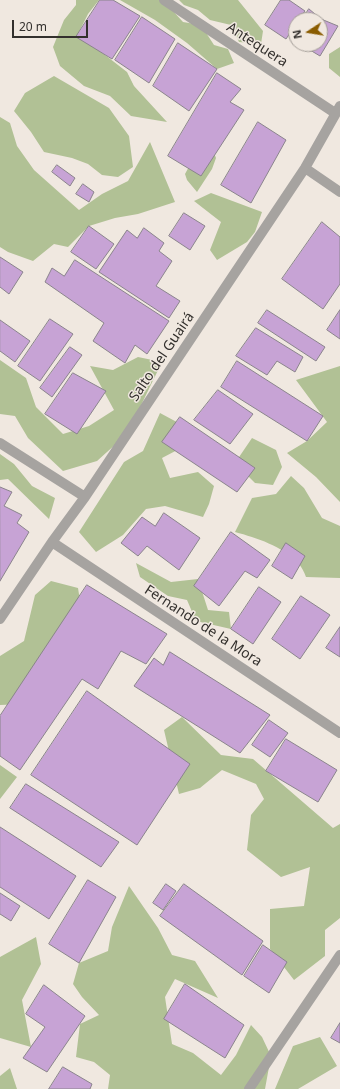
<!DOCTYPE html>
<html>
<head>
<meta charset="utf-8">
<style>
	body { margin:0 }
	#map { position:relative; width:340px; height:1089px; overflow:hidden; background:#f0e8e0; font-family:"Noto Sans",sans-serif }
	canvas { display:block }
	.north { position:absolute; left:288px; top:12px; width:40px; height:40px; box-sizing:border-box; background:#f0e8e0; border:1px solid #a49e98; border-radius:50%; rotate:258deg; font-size:11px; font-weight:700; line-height:16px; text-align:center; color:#33302d }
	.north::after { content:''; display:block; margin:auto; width:14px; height:18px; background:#8a5c00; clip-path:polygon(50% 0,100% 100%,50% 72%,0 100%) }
	.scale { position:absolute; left:12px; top:20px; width:76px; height:18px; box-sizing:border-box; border:2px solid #33302d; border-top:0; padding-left:5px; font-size:12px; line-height:14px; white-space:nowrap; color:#33302d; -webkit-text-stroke:3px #f0e8e0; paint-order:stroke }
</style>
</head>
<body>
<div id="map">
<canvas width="340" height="1089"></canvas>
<div class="north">N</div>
<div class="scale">20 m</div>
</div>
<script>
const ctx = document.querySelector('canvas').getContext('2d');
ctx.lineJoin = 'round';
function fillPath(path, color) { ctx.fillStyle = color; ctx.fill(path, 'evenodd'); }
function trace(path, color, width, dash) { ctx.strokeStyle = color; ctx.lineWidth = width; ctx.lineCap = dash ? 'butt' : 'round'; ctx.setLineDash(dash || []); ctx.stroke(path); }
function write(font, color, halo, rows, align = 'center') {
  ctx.font = font + ' "Noto Sans",sans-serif'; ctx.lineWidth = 3; ctx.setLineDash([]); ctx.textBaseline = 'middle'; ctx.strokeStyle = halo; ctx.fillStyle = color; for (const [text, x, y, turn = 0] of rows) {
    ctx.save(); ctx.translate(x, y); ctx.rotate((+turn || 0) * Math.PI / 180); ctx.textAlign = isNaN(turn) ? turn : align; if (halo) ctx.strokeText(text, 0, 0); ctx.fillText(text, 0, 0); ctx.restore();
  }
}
fillPath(new Path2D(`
	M76 0H99L88 14 78 34 127 72 134 86 167 122 131 116 110 96 84 86 60 66 53 47 64 20 76 5Z
	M120 0H163L183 22 201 25 214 45 228 49 234 63 217 69 187 43 155 20Z
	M179 0H238L263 31 261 44 239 42 231 25 210 20 198 10 184 5Z
	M340 47V77L329 68V54Z
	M54 76 109 108 129 136 133 167 118 177 102 175 88 164 72 158 44 152 31 132 14 111 25 93Z
	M0 117 10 123 17 146 34 170 79 210 102 194 128 181 150 142 175 202 138 214 115 218 89 226 68 247 54 244 33 261 8 252 0 247Z
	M210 143 216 158 212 169 197 192 187 180 185 174 197 152Z
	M211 193 262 212 255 232 247 242 217 260 210 250 221 222 194 201Z
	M138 357 162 362 127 434 97 461 63 471 28 438 15 416 0 414V360L26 378 36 407 63 434 89 426 114 410 90 366 113 370Z
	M340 366V502L316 477 287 453 307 441 327 422 296 380Z
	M160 413 186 427 183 447 162 458 170 478 198 472 214 486 209 504 203 517 165 506 146 509 123 535 96 552 79 532 124 462 143 451Z
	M252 438 276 450 282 467 273 485 255 483 235 463Z
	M0 454 14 464 32 486 55 498 49 519 8 479 0 480Z
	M291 476 304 488 322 518 340 526V578L306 577C304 572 302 567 298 563 282 546 257 538 235 532L252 498 276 494Z
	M136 563 171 582 198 579 208 610 229 612 231 629 196 621 187 600 168 596 140 577Z
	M51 581 78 588 84 626 24 704 0 705V656L24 641 35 595Z
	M182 717 221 755 253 759 333 828 340 824V918L325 930V956L294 980 270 949V909L304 906 310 867 281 877 247 850 251 815 264 799 256 784 222 770 200 788 179 794 164 730Z
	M0 765 17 777 0 799Z
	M129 886 158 928 172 955 195 961 218 998 175 979 165 997 172 1044 193 1053 221 1075 236 1055 251 1025 262 1037 271 1056 265 1089H108L110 1075 94 1062 76 1057 80 1024 99 1015 82 997 73 984 79 963 108 951 112 927Z
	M36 937 41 964 22 1000 31 1047 0 1038V957Z
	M320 1037 337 1066 298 1089H275L293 1046Z
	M10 1068 17 1089H0V1076Z`), '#b1c195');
const building = new Path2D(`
	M100 0H113L140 16 112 59 76 37Z
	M281 0H289L305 11 298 20H296V24L286 39 265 25Z
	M309 9 321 19 338 26 320 56 300 44H320V20H302Z
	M142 17 175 39 149 83 115 60Z
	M178 43 217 69 189 111 153 86Z
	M217 73 241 89 230 102 244 110 201 176 168 156Z
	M258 122 286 140 251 203 221 185Z
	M57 165 75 178 70 186 52 172Z
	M83 184 94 192 89 202 76 194Z
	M184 213 205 226 190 250 169 236Z
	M322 222 340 237V284L323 309 282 279Z
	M89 226 114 244 96 269 71 252Z
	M144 228 164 243 159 251 172 261 156 286 180 301 169 318 99 272 127 230 137 238Z
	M0 257 23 272 9 294 0 287Z
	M75 260 169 321 147 354 135 345 125 363 93 341 104 323 45 282 52 268 64 276Z
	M267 310 325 347 316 361 258 323Z
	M340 310V339L327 330Z
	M50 319 73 334 40 381 18 366Z
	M0 320 30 341 15 362 0 351Z
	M256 328 303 357 295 372 277 361 267 375 236 356Z
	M70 347 82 355 52 397 40 388Z
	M237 361 323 416 307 441 221 387Z
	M73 373 106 391 77 434 45 414Z
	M218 390 253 414 230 444 194 420Z
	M180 417 255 468 237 492 162 442Z
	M0 487 12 492 4 506 22 515 17 523 29 532 0 581Z
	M164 513 200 538 179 570 147 546 138 556 121 543 142 517 155 526Z
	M231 532 270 560 257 578 245 571 219 606 194 586Z
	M286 543 305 556 292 579 272 566Z
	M87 585 167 634 146 664 121 651 98 689 82 679 20 770 0 756V716Z
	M259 587 281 602 253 644 231 629Z
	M301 596 330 615 300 659 272 639Z
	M340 627V657L326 648Z
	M170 652 270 715 240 753 134 686 154 658 163 665Z
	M87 691 190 764 137 845 31 775Z
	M269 720 288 733 270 757 252 745Z
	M286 739 337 770 318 802 266 771Z
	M26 784 119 842 101 867 10 808Z
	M0 827 76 876 49 919 0 887Z
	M88 880 116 897 79 963 49 944Z
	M166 884 176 891 163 910 153 903Z
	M184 884 263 941 242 975 160 916Z
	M0 893 20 906 11 921 0 914Z
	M263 945 287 962 269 993 244 976Z
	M185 984 244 1025 225 1058 164 1019Z
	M44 985 85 1016 47 1072 23 1058 45 1027 26 1014Z
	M340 1023V1043L331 1038Z
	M63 1067 92 1084 90 1089H49Z`);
fillPath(building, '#c7a3d5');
trace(building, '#8a848c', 1);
trace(new Path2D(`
	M164 0 335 113
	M305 168 340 192
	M0 443 85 497
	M52 542 340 733
	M0 619 52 542 85 497 305 168 340 106
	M249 1089 340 955`), '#a6a3a0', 10);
write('14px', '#33302d', '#f0e8e0', [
	["Antequera",257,45,33],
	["Salto del Guairá",162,357,-56],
	["Fernando de la Mora",203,626,33]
]);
</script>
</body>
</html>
